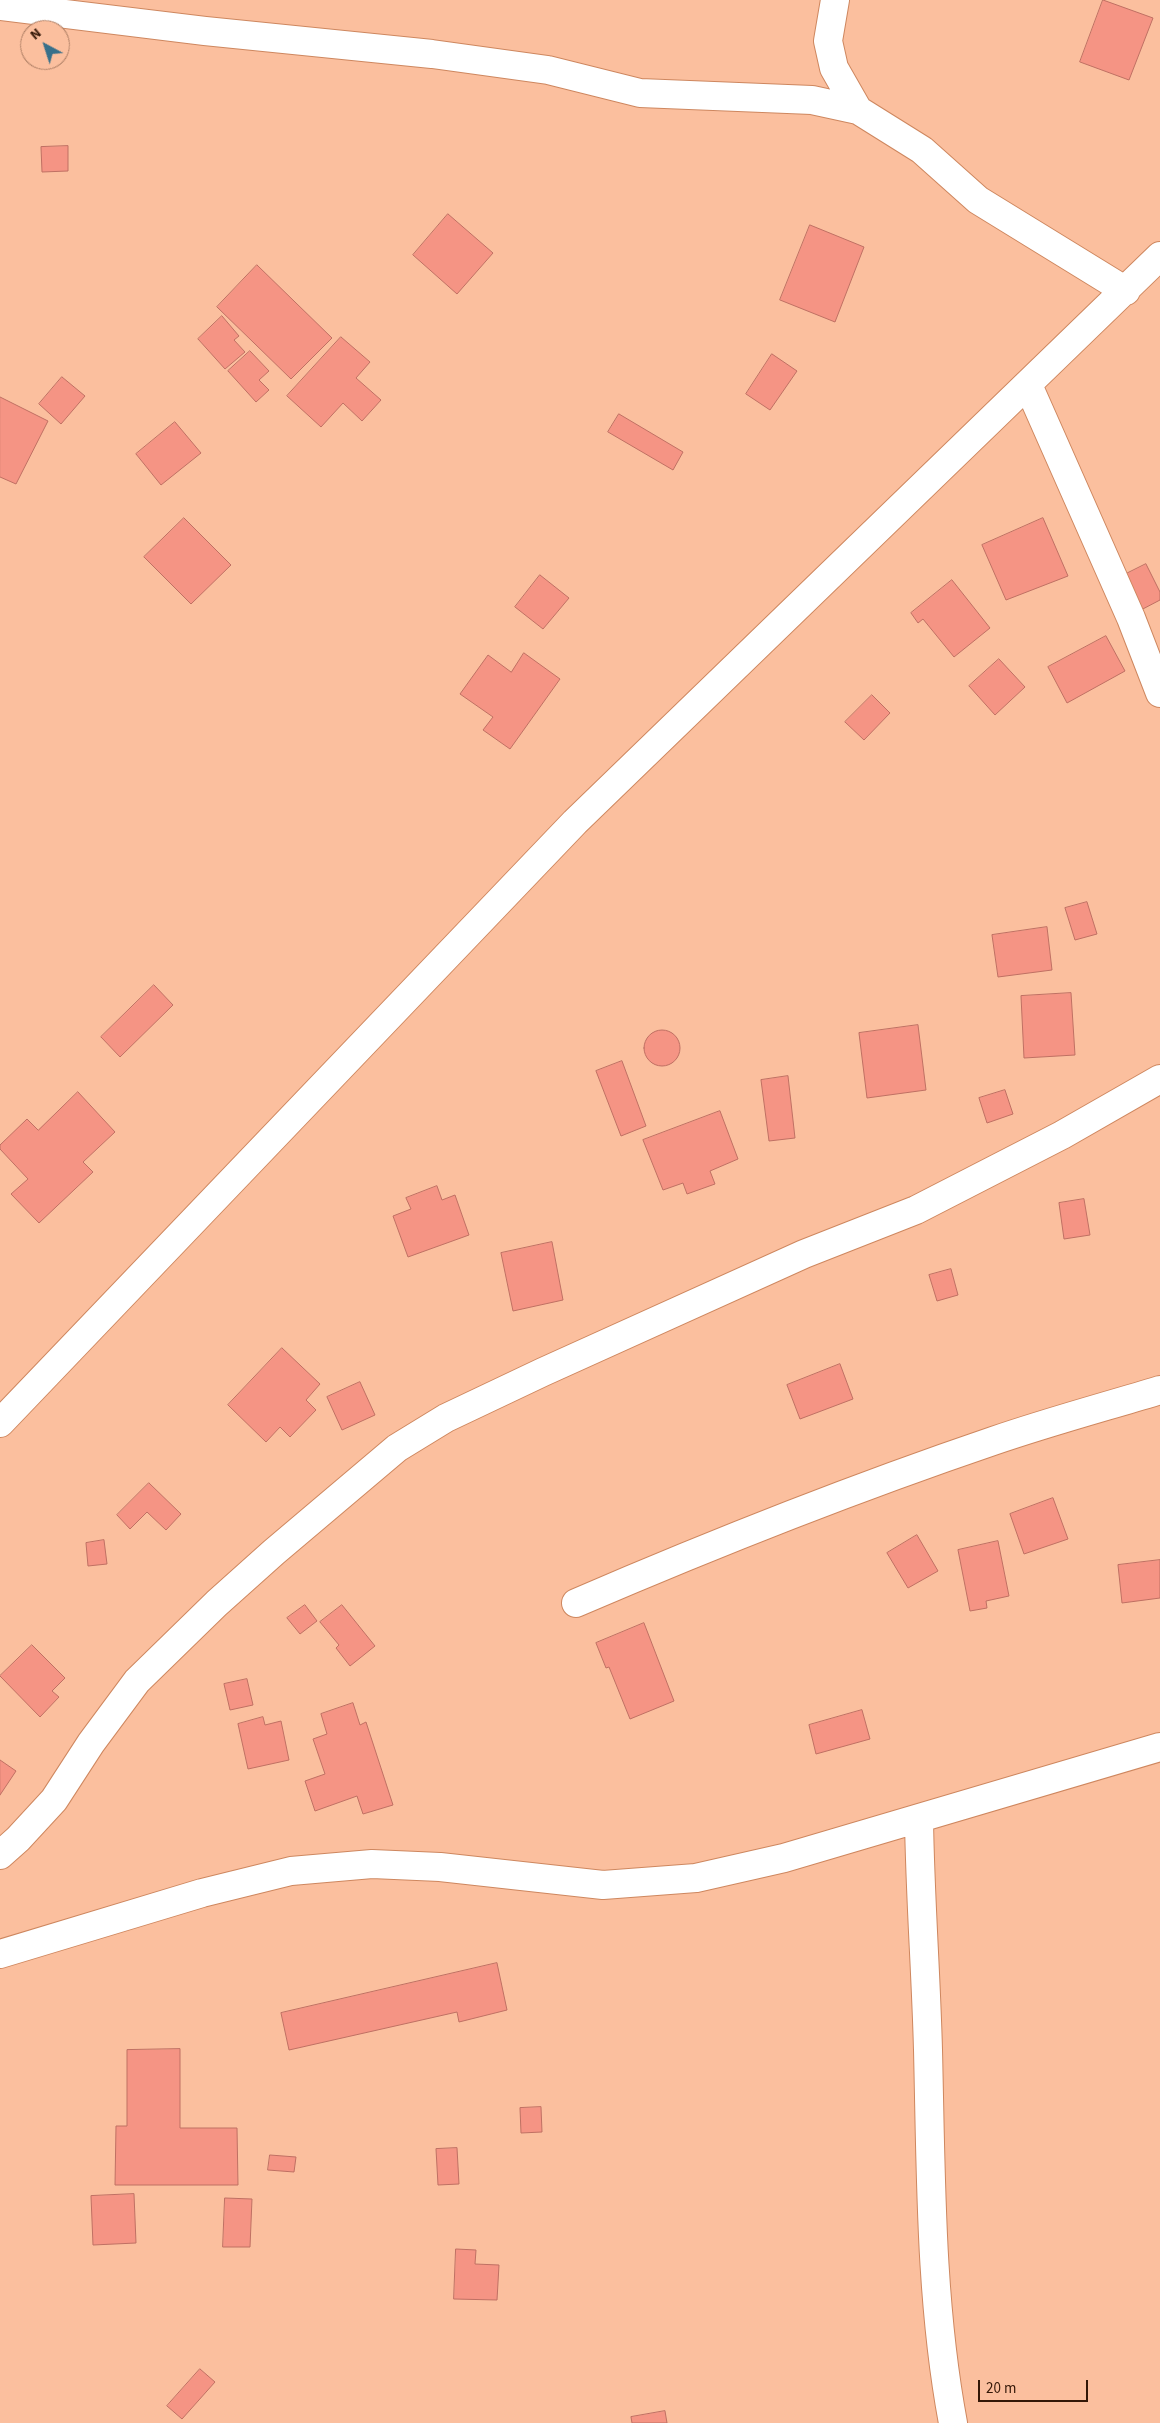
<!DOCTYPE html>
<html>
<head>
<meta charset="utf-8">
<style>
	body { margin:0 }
	#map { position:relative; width:1160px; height:2423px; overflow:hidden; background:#fbbf9e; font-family:"Source Sans 3",sans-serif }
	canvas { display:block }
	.north { position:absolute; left:20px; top:20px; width:50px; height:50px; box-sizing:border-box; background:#fbbf9e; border:1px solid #ab7c62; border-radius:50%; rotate:320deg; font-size:14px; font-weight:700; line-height:20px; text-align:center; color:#331707 }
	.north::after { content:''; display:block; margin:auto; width:18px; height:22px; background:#38708a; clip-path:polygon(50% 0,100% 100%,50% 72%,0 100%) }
	.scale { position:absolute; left:978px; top:2380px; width:110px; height:22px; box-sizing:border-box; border:2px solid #331707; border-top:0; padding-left:6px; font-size:15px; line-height:18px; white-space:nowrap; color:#331707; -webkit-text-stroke:4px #fbbf9e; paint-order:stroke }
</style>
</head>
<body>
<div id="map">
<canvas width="1160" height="2423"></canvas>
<div class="north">N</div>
<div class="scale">20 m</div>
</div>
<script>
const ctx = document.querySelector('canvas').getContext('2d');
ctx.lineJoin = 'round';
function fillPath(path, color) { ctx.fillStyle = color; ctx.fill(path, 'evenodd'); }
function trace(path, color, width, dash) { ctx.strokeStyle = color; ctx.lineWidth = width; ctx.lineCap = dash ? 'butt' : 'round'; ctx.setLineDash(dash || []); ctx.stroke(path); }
const building = new Path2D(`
	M1103 0 1153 18 1129 80 1080 62Z
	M68 146V171L42 172 41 147Z
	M448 214 493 253 457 294 413 255Z
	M810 225 864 247 835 322 780 300Z
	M257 265 332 338 291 379 217 307Z
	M222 316 239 336 234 340 245 352 225 369 198 339Z
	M341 337 370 362 356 378 381 400 362 421 343 403 321 427 287 396Z
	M250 351 269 371 259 380 269 390 256 402 228 371Z
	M772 354 797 371 770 410 746 394Z
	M62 377 85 396 61 424 39 404Z
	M0 397 48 421 16 484 0 477Z
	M619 414 683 452 673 470 608 432Z
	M175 422 201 453 161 485 136 454Z
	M184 518 231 565 191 604 144 557Z
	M1043 518 1068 576 1006 600 982 545Z
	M1146 564 1160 592V600L1139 611 1122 576Z
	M540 575 569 598 543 629 515 607Z
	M952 580 990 628 954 657 923 619 918 623 911 613Z
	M1106 636 1125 671 1067 703 1048 667Z
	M524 653 560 679 510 749 483 730 493 717 460 694 488 655 511 672Z
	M999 659 1025 687 995 715 969 686Z
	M872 695 890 713 864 740 845 722Z
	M1087 902 1097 934 1075 940 1065 908Z
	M1047 927 1052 970 998 977 992 935Z
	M154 985 173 1005 120 1057 101 1037Z
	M1071 993 1075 1055 1024 1058 1021 996Z
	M918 1025 926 1090 867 1098 859 1033Z
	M644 1048a18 18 0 1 1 36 0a18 18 0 1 1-36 0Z
	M622 1061 646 1126 621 1136 596 1071Z
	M788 1076 795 1138 769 1141 761 1080Z
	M1005 1090 1013 1114 987 1123 979 1098Z
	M78 1092 115 1132 83 1162 93 1172 39 1223 11 1194 28 1179 0 1149V1145L27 1119 38 1130Z
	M720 1111 738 1159 710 1171 715 1184 687 1194 683 1183 663 1190 643 1140Z
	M437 1186 442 1200 455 1195 469 1235 408 1257 393 1216 411 1209 406 1198Z
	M1084 1199 1090 1235 1064 1239 1059 1203Z
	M552 1242 563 1300 513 1311 501 1253Z
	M951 1269 958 1295 937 1301 929 1275Z
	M282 1348 320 1384 306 1400 316 1410 290 1437 280 1427 266 1442 228 1405Z
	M840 1364 853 1399 800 1419 787 1385Z
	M360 1382 375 1415 342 1430 327 1397Z
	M149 1483 181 1514 166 1530 147 1512 130 1529 117 1515Z
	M1053 1498 1068 1539 1024 1554 1010 1514Z
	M917 1535 938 1571 908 1588 887 1553Z
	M104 1540 107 1564 88 1566 86 1543Z
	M998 1541 1009 1596 986 1601 987 1608 970 1611 958 1550Z
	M1160 1560V1598L1122 1603 1118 1565Z
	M305 1605 317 1621 300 1634 287 1618Z
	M342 1605 375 1646 350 1666 336 1648 339 1645 320 1622Z
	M644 1623 674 1701 630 1719 609 1667 606 1668 596 1643Z
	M32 1645 65 1678 52 1691 59 1697 40 1717 0 1676Z
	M247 1679 253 1705 230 1710 224 1684Z
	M353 1703 360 1725 366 1722 393 1805 363 1814 357 1796 315 1811 305 1781 325 1774 313 1739 327 1734 321 1714Z
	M862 1710 870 1739 816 1754 809 1725Z
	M263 1717 265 1725 281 1721 289 1760 248 1769 238 1724Z
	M0 1760 16 1771 0 1795Z
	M497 1963 507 2010 459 2022 457 2012 289 2050 281 2013Z
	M180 2049V2128H237L238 2185H115L116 2126H127V2050Z
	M541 2107 542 2132 521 2133 520 2108Z
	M457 2148 459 2184 438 2185 436 2149Z
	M270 2155 296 2157 294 2172 268 2170Z
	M134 2194 136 2243 93 2245 91 2196Z
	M225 2198 252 2199 250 2247H223Z
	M456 2249 476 2250 475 2264 499 2265 497 2300 454 2299Z
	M200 2369 215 2382 182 2419 167 2406Z
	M665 2411 667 2423H632L631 2417Z`);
fillPath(building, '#f59484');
trace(building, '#bf7063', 1);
const minor = new Path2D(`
	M835 0 828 41 834 68 858 110
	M0 6 205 31 432 54 548 70 640 93 812 100 858 110 922 150 978 200 1126 291
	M1028 385 1131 618 1160 693
	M0 1423 575 822 1160 256
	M576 1603C713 1544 852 1489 993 1441 1048 1422 1104 1407 1160 1390
	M919 1819C920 1896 926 1973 928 2050 931 2173 930 2301 953 2423
	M0 1855 18 1839 54 1800 91 1743 137 1681 217 1603 274 1552 397 1448 446 1418 543 1372 804 1254 916 1210 1062 1135 1160 1079
	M0 1954 202 1893 291 1871 372 1864 440 1867 603 1885 696 1878 784 1858 1160 1747`);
trace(minor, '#ce875f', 30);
trace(minor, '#fff', 28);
</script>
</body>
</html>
